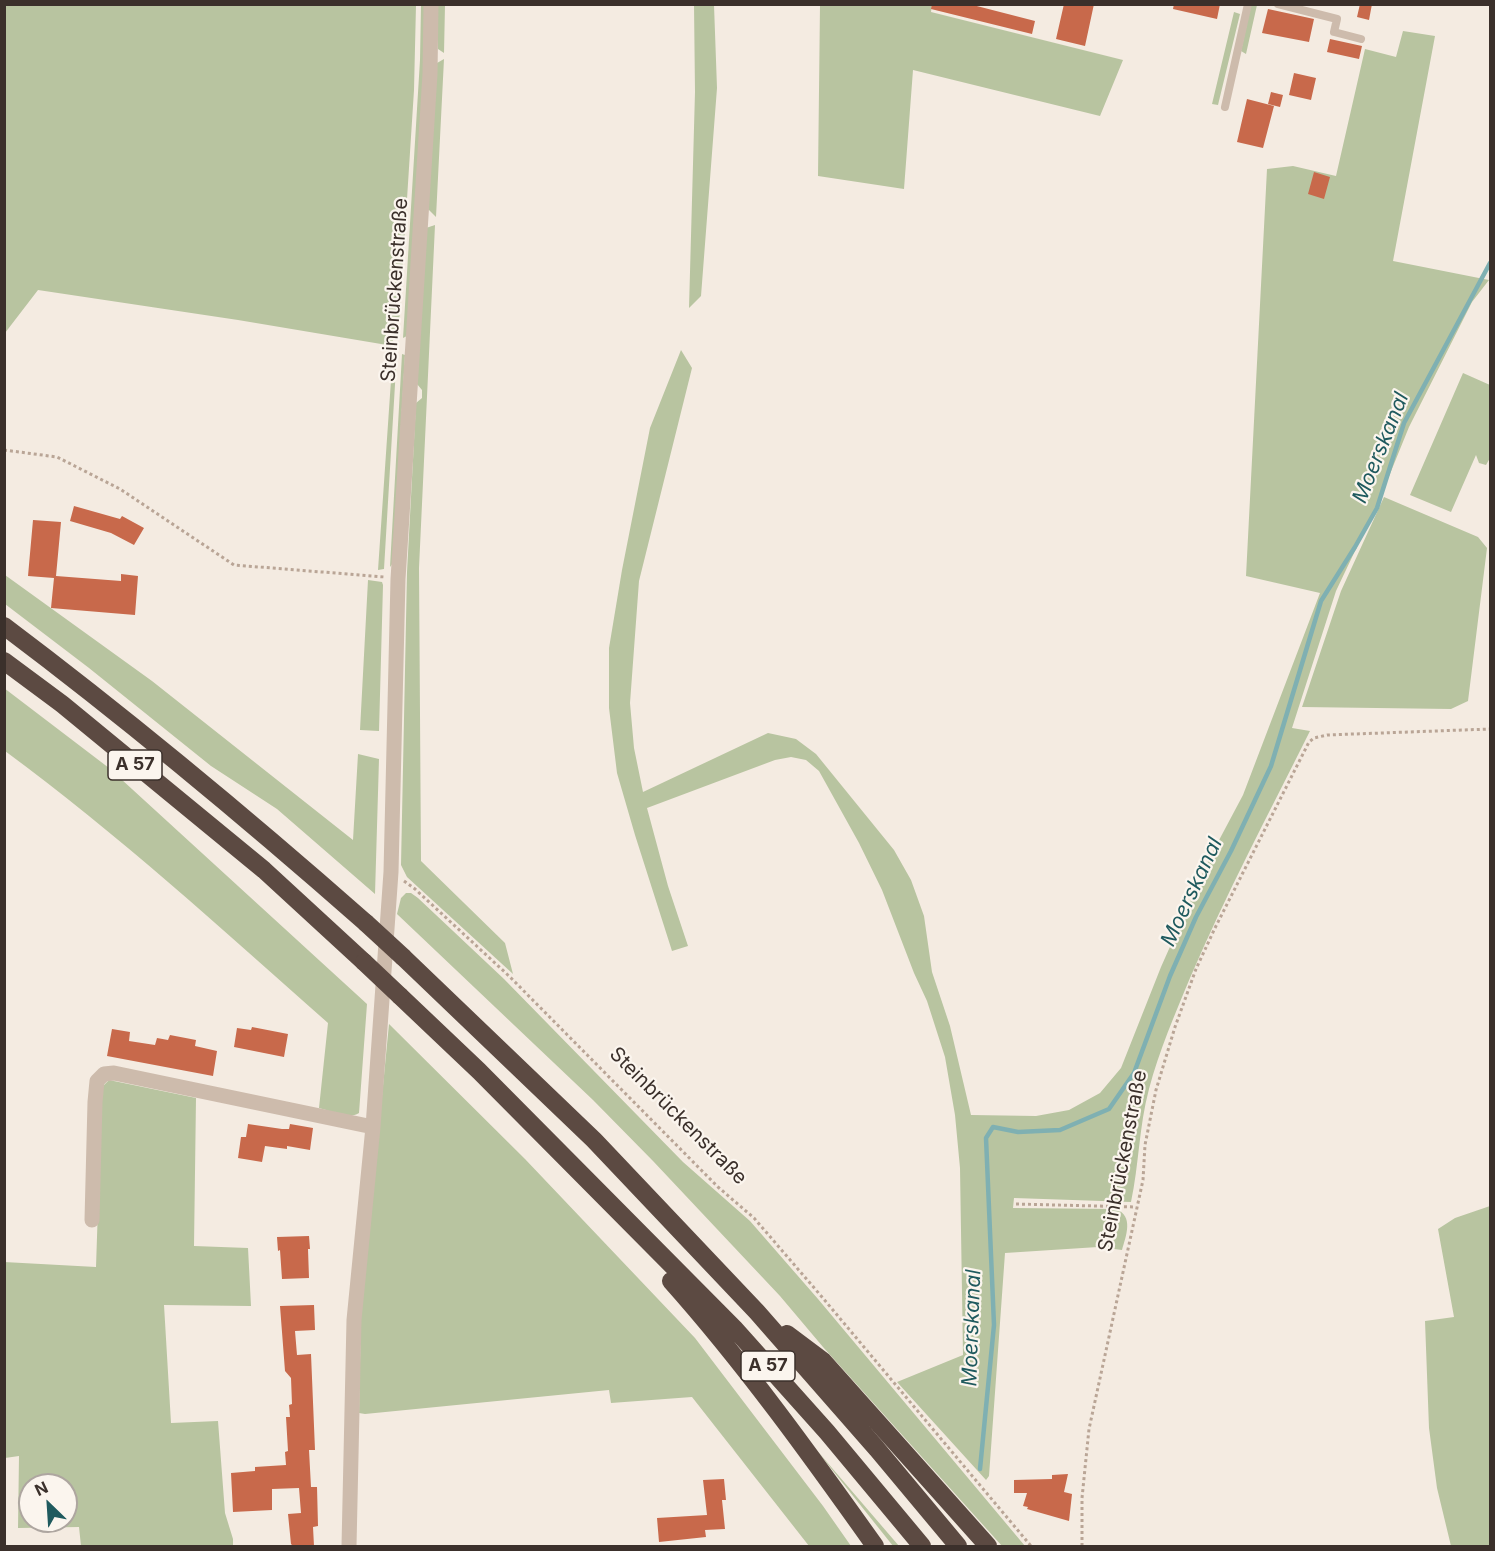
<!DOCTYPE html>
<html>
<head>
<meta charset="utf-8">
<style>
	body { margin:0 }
	#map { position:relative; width:1495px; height:1551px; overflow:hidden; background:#f4ebe1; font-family:Inter,sans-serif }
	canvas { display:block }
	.frame { position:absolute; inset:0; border:6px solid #3b302b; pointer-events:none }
	.north { position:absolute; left:18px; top:1473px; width:60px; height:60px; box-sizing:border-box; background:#fbf5ee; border:2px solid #aea6a0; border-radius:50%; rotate:335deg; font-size:16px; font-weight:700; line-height:24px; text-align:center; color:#3b302b }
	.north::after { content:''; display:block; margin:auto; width:21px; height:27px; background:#1f5a5e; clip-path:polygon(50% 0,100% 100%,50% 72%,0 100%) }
</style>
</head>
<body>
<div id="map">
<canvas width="1495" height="1551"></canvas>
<div class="frame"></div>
<div class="north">N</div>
</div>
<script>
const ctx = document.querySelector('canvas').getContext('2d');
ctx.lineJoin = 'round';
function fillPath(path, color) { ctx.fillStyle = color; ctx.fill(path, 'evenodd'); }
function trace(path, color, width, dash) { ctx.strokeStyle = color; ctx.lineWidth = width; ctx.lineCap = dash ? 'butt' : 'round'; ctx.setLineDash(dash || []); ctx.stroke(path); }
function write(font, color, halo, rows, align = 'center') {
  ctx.font = font + ' Inter,sans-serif'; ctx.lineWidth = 4.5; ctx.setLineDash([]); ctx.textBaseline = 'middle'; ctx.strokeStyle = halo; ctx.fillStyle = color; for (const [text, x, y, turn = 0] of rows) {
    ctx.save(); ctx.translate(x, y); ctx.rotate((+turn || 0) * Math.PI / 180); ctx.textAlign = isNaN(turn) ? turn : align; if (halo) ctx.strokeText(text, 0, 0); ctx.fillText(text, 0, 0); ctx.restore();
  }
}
fillPath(new Path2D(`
	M4 5H416L414 90 398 339 393 340V346L238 320 38 290 5 333Z
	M421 5H424V70L407 336 403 338 420 60Z
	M438 5H445L444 53 438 49Z
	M694 5H714L717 88 701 296 689 308 695 92Z
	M820 5H932L931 12 1123 60 1100 116 913 70 904 189 818 176Z
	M1251 5H1257L1246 54 1241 51Z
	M1234 12 1240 14 1218 105 1212 104Z
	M1403 31 1435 36 1393 261 1489 280 1472 302 1409 427 1381 496 1336 591 1292 728 1310 731C1269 813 1226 894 1190 978 1175 1014 1159 1051 1149 1089 1139 1126 1139 1165 1131 1202L1014 1198 1013 1208 1116 1209C1134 1216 1126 1236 1122 1250L1098 1247 1005 1253 989 1476 986 1480 897 1382 963 1355 960 1168 955 1115 945 1057 927 1001 914 973 882 890 859 843 819 771 806 760 791 757 775 760 647 808 668 886 688 946 672 951 635 835 617 773 609 708V648L622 570 650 428 681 350 692 368 639 581 630 703 634 748 643 792 768 733 796 739 816 754 894 850 911 880 924 916 932 972 950 1026 971 1115 1036 1116 1069 1110 1100 1093 1121 1068 1161 967 1209 859 1243 795 1320 593 1246 576 1267 169 1293 166 1336 176 1365 49 1396 57Z
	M444 59 436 217 428 209 437 63Z
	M435 225 419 568 421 861 505 943 513 974 407 877 401 865 407 572 416 403 422 398V390L417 384 426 228Z
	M393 351H397L384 569 378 570Z
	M402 354 405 355 393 563 390 567Z
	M1463 373 1490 385V458L1486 465 1479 463 1476 455 1451 512 1410 495Z
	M1384 497 1478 537 1487 548 1468 701 1451 709 1302 707 1341 591Z
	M5 575 152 681 353 840 358 754 379 759 375 894 277 809 211 766 89 668 5 604Z
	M368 580 382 582 383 585 379 731 360 730Z
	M4 688 109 768 367 1004 359 1113C348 1120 331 1111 319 1108L328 1023C223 930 118 834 5 751Z
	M406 893H411L418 898 504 979 683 1162 750 1221 818 1299 1025 1546H1002L823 1347 780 1296 653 1161 593 1100 397 914 401 898Z
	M389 1024 525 1159 695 1338 823 1506 851 1546H809L692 1397 611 1403 609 1390 365 1414 359 1413 361 1312Z
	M109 1080 196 1098 194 1246 248 1248 251 1306 164 1305 171 1423 218 1421 225 1513 233 1539V1546H81L79 1527 18 1528 19 1456 5 1458 4 1262 96 1267 102 1087ZM30 1485H66V1521H30Z
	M1490 1206V1546H1451L1437 1488 1429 1428 1425 1321 1454 1317 1438 1229 1455 1218Z
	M814 1447 899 1546H893Z`), '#b8c4a0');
trace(new Path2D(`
	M980 1469 994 1325 986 1138 993 1127 1018 1132 1060 1130 1109 1109 1134 1073 1170 976 1196 917 1231 851 1271 766 1321 601 1355 547 1377 508 1404 423 1490 263`), '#7fb0b2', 4.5);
fillPath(new Path2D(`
	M932 4H969L1035 21 1032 34 931 9Z
	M1064 4H1094L1085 46 1056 39Z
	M1174 4H1220L1217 19 1173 9Z
	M1360 4H1372L1369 20 1357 17Z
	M1268 9 1314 19 1309 42 1262 33Z
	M1330 39 1362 46 1359 59 1327 52Z
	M1294 73 1316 78 1311 100 1289 95Z
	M1271 92 1283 95 1280 107 1268 104Z
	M1247 99 1274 106 1263 148 1237 142Z
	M1314 172 1330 177 1324 199 1308 194Z
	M74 506 120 519 122 516 144 528 134 545 111 533 70 521Z
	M33 520 61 522 56 576 121 581V574L138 576 135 615 51 608 54 578 28 576Z
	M252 1027 288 1034 284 1057 234 1047 237 1028 251 1030Z
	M112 1029 130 1032 129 1041 155 1045 157 1038 168 1040 170 1035 196 1040 195 1046 217 1051 213 1076 107 1056Z
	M248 1124 282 1129H289L290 1124 313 1128 310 1150 287 1146V1149L265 1146 262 1162 238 1158 241 1137H246Z
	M309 1236 310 1249H308L309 1278 282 1279 280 1250 278 1251 277 1237Z
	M314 1305 315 1330 295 1331 297 1355 311 1354 315 1450H309L311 1487H317L318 1526 313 1527 314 1546H293L291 1544 288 1514 301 1513 299 1488 272 1489V1510L233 1512 231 1473 255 1471V1467L286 1465 285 1452 288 1451 286 1417H290L289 1405 292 1404 291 1378 285 1371 280 1306Z
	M1068 1474 1064 1492 1072 1494 1069 1521 1027 1509 1028 1507 1023 1506 1027 1493H1014V1480L1052 1479V1475Z
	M724 1479 726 1500H722L725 1529 705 1530 706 1537 659 1542 657 1518 707 1515 703 1480Z`), '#c8694b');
trace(new Path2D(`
	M4 450 57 457 120 489 234 565 385 577
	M404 881 415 889 509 976 718 1187 754 1218 822 1297 1031 1546
	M1016 1204 1136 1207
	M1082 1546V1498L1089 1429 1143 1180 1145 1145 1156 1090 1175 1027 1196 969 1215 928 1309 742 1314 738 1327 735 1490 729`), '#b9a596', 3, [3, 3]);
trace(new Path2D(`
	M1278 4 1337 19 1334 32 1361 39
	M1225 107 1248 4`), '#cdbbac', 8);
trace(new Path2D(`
	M92 1220 95 1102 97 1081 104 1074 114 1073 373 1127
	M349 1546 354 1320 373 1127 391 872 398 579 430 74 431 4`), '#cdbbac', 15);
trace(new Path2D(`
	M4 626C129 720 249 820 366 923
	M4 661 62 704 264 870 364 962
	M403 957 594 1140 757 1312 877 1449 958 1546
	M400 996 479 1071 734 1328 827 1432 922 1546
	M671 1281C745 1364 811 1456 875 1546
	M787 1334 823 1361 988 1546`), '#5c4a42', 18);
trace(new Path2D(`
	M366 923 403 957
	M364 962 400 996`), '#5c4a42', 18);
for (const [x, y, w] of [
	[135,765,54],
	[768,1366,54]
]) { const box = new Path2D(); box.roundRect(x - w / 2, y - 15, w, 30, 4.5); ctx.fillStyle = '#fbf5ee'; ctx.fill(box); trace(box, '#3b302b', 1.5); }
write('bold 18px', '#3b302b', null, [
	["A 57",135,765],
	["A 57",768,1366]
]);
write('20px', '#3b302b', '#fbf5ee', [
	["Steinbrückenstraße",395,290,-86],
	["Steinbrückenstraße",678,1116,45],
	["Steinbrückenstraße",1123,1161,-79]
]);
write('italic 21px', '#1f5a5e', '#fbf5ee', [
	["Moerskanal",1381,448,-68],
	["Moerskanal",1192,892,-65],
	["Moerskanal",972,1328,-88]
]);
</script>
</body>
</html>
